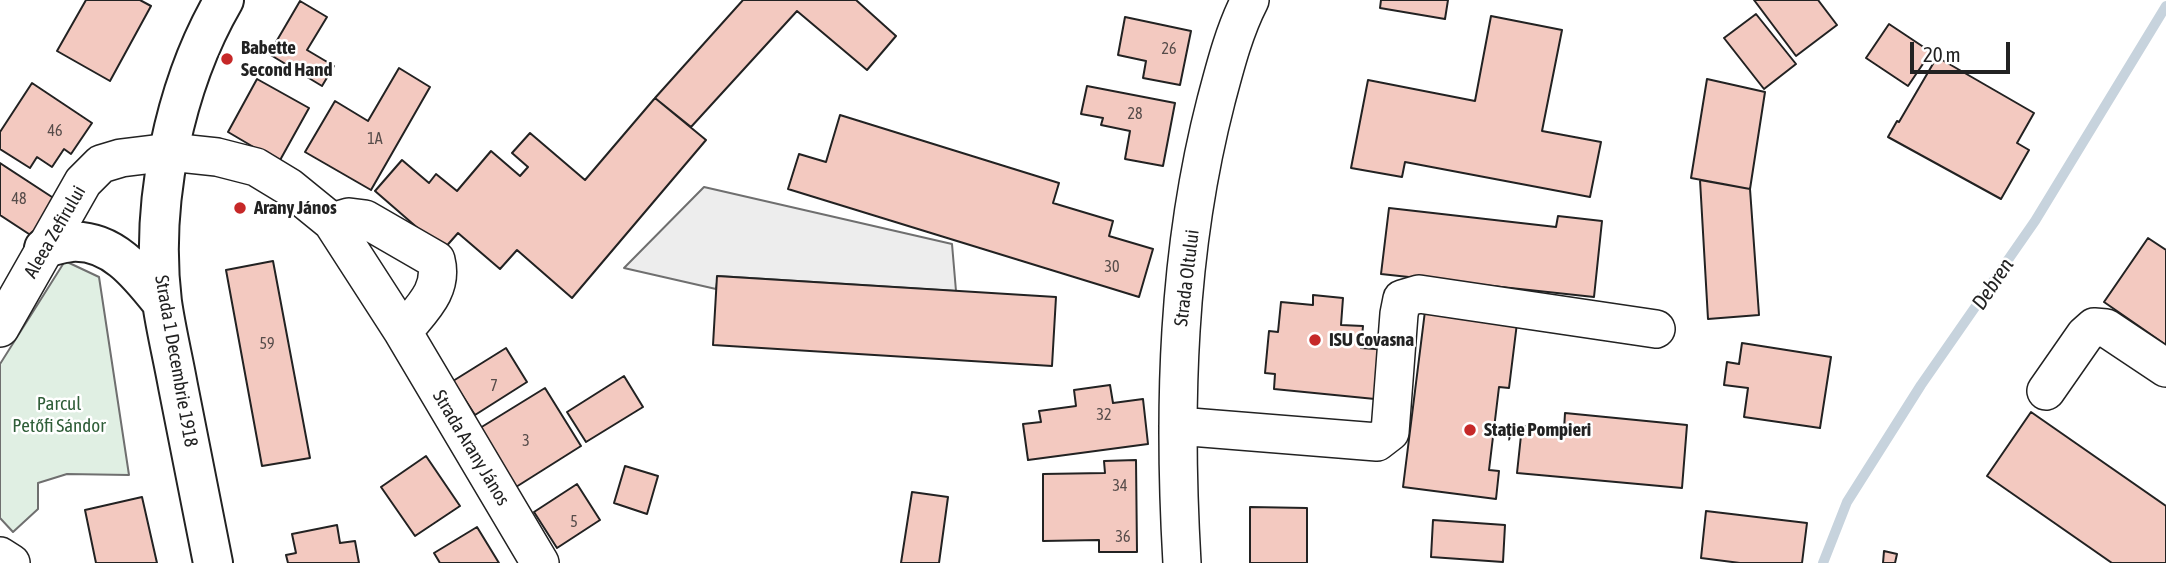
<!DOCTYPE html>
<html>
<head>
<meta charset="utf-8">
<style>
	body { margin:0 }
	#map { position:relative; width:2166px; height:563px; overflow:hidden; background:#fff; font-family:"Asap Condensed",sans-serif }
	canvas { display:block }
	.scale { position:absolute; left:1910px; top:42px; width:100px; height:32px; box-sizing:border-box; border:4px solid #222; border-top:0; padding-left:9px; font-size:21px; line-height:24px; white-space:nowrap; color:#222; -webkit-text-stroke:5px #fff; paint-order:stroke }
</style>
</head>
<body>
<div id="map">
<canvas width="2166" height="563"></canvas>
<div class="scale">20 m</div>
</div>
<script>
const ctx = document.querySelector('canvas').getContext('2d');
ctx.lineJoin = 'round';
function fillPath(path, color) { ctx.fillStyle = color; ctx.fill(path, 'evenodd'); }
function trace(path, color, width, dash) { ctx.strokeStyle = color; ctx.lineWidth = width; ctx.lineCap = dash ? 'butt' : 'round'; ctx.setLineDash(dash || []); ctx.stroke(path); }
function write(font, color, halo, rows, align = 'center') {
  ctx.font = font + ' "Asap Condensed",sans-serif'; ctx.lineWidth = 5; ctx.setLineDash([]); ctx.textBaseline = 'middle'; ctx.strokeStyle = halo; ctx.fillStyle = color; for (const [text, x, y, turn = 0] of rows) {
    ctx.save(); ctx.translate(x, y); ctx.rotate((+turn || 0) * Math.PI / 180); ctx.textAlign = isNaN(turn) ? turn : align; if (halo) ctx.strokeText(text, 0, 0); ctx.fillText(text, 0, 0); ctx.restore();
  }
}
const green = new Path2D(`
	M65 261 99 277 129 475 67 474 38 483V509L13 532 0 518V364Z`);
fillPath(green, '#e0efe3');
trace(green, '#6f6f6f', 2);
const parking = new Path2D(`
	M704 187 952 244 956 291 718 276 716 289 624 268Z`);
fillPath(parking, '#ededed');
trace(parking, '#6f6f6f', 2);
trace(new Path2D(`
	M1823 563 1847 502 1921 385 2035 221 2166 6`), '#c7d3dd', 10);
const building = new Path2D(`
	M86 0H140L151 6 110 81 57 51Z
	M743 0H856L896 36 867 70 797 11 691 127 655 98Z
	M1381 0H1448L1445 19 1380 8Z
	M1754 0H1818L1837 25 1796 56Z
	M300 1 327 17 307 50 334 66 322 86 269 54Z
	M1756 14 1796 64 1764 89 1724 38Z
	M1491 16 1562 30 1542 131 1601 142 1590 197 1405 162 1402 177 1351 168 1368 80 1475 101Z
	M1125 17 1191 31 1180 85 1143 78 1146 61 1118 55Z
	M1889 24 1931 52 1908 86 1866 58Z
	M1937 57 2034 113 2017 143 2029 150 2001 199 1888 137 1897 121 1899 122Z
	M399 68 430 87 371 190 305 152 335 101 368 121Z
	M257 79 309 108 279 162 228 132Z
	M1707 79 1765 92 1750 189 1691 178Z
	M32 83 92 123 71 154 64 149 52 167 37 157 30 168 0 149V132Z
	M1087 86 1175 103 1163 166 1125 159 1130 131 1101 125 1103 118 1081 114Z
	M655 98 706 140 572 298 517 250 500 269 458 233 443 250 375 191 402 160 429 183 436 174 457 191 491 151 520 176 528 167 512 153 530 133 585 180Z
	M840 115 1059 183 1053 203 1113 221 1109 236 1153 249 1139 297 788 189 799 154 826 162Z
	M0 163 55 199 32 236 0 215Z
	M1700 180 1750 189 1759 315 1708 319Z
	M1389 208 1556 227 1558 216 1602 221 1594 297 1381 274Z
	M2148 238 2166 250V345L2104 302Z
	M273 261 310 458 262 466 226 270Z
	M717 276 1056 297 1052 366 713 345Z
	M1313 295 1343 298 1341 325 1363 326 1361 348 1390 350 1385 400 1274 389 1275 374 1265 373 1269 331 1278 332 1281 302 1313 305Z
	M1425 311 1517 323 1509 388 1499 387 1489 470 1499 471 1496 499 1403 487Z
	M1742 343 1831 357 1820 428 1744 417 1748 388 1724 385 1727 362 1739 364Z
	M506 348 527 382 475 415 453 381Z
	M624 376 643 407 586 442 567 412Z
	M1110 385 1113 403 1143 399 1148 444 1028 460 1023 424 1041 422 1039 411 1076 406 1074 390Z
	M545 388 581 446 516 487 480 428Z
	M2031 412 2166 506V563H2112L1987 476Z
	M1565 413 1687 425 1682 488 1517 473 1522 426 1564 430Z
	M426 456 460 506 415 536 381 487Z
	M1136 460 1137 552H1099V540L1043 541V474L1105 473 1104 461Z
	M625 466 658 476 647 514 614 503Z
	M577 484 600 520 557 548 534 512Z
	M912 492 948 497 939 563H901Z
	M142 497 157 563H96L85 510Z
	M1250 507 1307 508V563H1250Z
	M1706 511 1807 523 1802 563H1740L1701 558Z
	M1433 520 1505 525 1503 562 1431 557Z
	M337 525 340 543 355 541 359 563H288L286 555 296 553 292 534Z
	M477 527 499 563H440L434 553Z
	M1884 551 1897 554 1895 563H1883Z`);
fillPath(building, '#f3c9c0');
trace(building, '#222', 2);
const minor = new Path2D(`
	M332 222 349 217 365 219 436 260C444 291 420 310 403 332
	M0 328 83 182 101 164 121 158 170 152 217 157 256 167 289 187 332 222 403 332 540 563
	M2046 391 2085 335 2094 327 2106 328 2166 368
	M1178 426 1377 442 1390 432 1399 314 1402 299 1419 294 1656 329
	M0 556 11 563
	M1182 563C1173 408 1177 252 1216 101 1225 67 1234 31 1250 0`);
const major = new Path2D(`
	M44 248C53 246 62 243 71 242 112 239 139 274 162 303
	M213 563C201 504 190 445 178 386 173 358 166 330 162 302 150 204 174 86 224 0`);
trace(minor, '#222', 40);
trace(major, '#222', 42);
trace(minor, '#fff', 37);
trace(major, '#fff', 38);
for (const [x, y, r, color] of [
	[227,59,7,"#c62828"],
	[240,208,7,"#c62828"],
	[1315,340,7,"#c62828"],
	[1470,430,7,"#c62828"]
]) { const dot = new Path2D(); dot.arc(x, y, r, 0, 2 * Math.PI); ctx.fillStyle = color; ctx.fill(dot); trace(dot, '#fff', 2.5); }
write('16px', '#564c4a', null, [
	["26",1169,49],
	["28",1135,114],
	["46",55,131],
	["1A",375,139],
	["48",19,199],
	["30",1112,267],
	["59",267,344],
	["7",494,386],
	["32",1104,415],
	["3",526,441],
	["34",1120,486],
	["5",574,522],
	["36",1123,537]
]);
write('bold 19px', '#222', '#fff', [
	["Babette",241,48],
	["Second Hand",241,70],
	["Arany János",254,208],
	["ISU Covasna",1329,340],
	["Stație Pompieri",1484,430]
], 'left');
write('19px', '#222', '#fff', [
	["Aleea Zefirului",55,232,-60],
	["Strada Oltului",1187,278,-83],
	["Strada 1 Decembrie 1918",176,361,80],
	["Strada Arany János",471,448,59]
]);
write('19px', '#2f5e38', '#fff', [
	["Parcul",59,404],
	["Petőfi Sándor",59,426]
]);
write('italic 21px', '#222', '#fff', [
	["Debren",1993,284,-56]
]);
</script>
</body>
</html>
